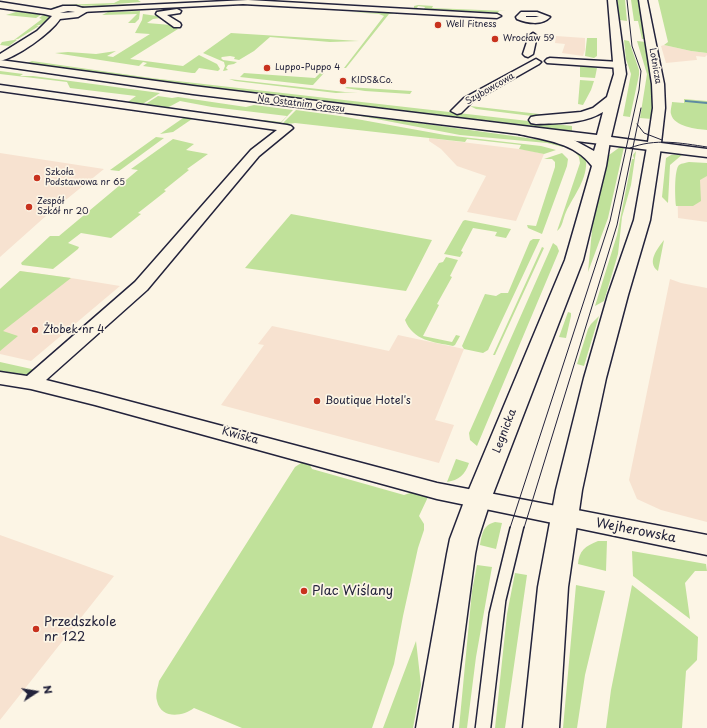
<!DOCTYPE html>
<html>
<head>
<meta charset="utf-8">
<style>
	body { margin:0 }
	#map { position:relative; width:707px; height:728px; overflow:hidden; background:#fcf5e5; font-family:"Playpen Sans",sans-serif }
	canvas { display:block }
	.north { position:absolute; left:16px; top:672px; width:40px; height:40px; -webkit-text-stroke:3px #fcf5e5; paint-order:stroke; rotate:78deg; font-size:11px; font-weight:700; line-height:16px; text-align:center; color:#22223b }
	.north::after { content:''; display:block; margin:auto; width:14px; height:18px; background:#22223b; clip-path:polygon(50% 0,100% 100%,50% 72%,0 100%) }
</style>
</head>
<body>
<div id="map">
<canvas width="707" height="728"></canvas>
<div class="north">N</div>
</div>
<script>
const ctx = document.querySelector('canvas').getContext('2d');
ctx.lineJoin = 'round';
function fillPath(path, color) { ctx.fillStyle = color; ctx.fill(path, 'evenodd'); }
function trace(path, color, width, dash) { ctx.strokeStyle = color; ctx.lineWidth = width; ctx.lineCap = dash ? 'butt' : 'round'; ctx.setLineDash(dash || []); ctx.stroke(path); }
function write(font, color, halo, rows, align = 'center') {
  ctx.font = font + ' "Playpen Sans",sans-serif'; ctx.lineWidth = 3.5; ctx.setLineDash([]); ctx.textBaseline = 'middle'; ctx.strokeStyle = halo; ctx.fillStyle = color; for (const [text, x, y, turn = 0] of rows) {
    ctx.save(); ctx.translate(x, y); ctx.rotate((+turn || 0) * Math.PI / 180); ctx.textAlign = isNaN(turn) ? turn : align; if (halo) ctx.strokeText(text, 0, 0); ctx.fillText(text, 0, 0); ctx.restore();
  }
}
fillPath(new Path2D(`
	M556 36 585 38V50L583 56 562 53 565 44 555 43Z
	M664 45 691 51 707 53V55L705 57 696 56 697 60H696L666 63 661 46Z
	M429 138 527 150 544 154 516 221 467 212 486 176 457 166 441 149 429 141Z
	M0 153 104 169 47 215 0 257Z
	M707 174V222L678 218 677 178Z
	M20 271 71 278 120 286 31 361 0 354V289Z
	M670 279 681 283 707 288V522L661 510 637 499 629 480Z
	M272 326 389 351 398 335 464 349 435 420 454 425 439 463 221 405 264 345 258 344Z
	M0 535 114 576 0 720Z`), '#f7e2d0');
fillPath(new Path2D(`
	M120 0H138L141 2 103 5 133 4 138 5 54 9 52 8 58 6H102L59 5 114 3Z
	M616 0H625L627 21 620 20 617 14Z
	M631 0H639L645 39H642L638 21H634Z
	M658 0H707V53L691 51 664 45 668 42Z
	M418 5 433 6 432 8 506 11H499L498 13 429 9 440 11 415 10 411 8 424 9 425 7 418 6 417 8H414V6Z
	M140 11 139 19 135 23H128L137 14 102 15 108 12Z
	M16 12 44 13 36 18 6 15Z
	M351 12 391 13 394 14H389L346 68H344L384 16 379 14Z
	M46 13 51 18 40 25H36L39 26 18 39H15L17 40 9 46 0 45 2 42 14 40 42 19 39 18Z
	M143 14 157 16 161 18 153 19 147 23 171 25 178 29 130 59 183 66 199 55 217 64 220 69 218 71 199 68 195 73H192L143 66 147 63 143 62 139 66 55 53 68 52 96 54 116 51 107 56 113 57 150 34 135 33 142 20Z
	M231 33 359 41 330 42 270 37 254 51 239 60 234 59 235 57 230 56 222 57 221 58 223 60 237 62 234 64 228 65 226 68 228 70 223 71 225 66 224 62 203 53Z
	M587 38H597V56L594 58 585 56Z
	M624 40 629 41 639 70V75L630 117 623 116 631 74 626 59Z
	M637 41 646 42 653 83 652 119 640 118 647 74Z
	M32 61 151 78 572 126V133L373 110 25 64Z
	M580 65 590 66 597 68 595 78 580 77Z
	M0 71 23 74 20 76H33L160 93 141 105 125 104 136 96 70 88 67 82 0 74Z
	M321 72 324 73 313 85H311L240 77 244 73 315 78Z
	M75 78 347 113 549 141 566 146 563 147 547 143 460 135 345 113Z
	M229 79 345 92H358L336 93 235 81Z
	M580 80 594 81 591 90 583 105 578 104Z
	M347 87 412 91 410 94 365 91 345 88Z
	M158 96 172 98 178 97 246 107 254 105 293 110 279 125 261 122 264 120 281 122 287 116 212 107 180 101 167 108 144 105Z
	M684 99 707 101V130C697 129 674 127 671 114 670 111 672 105 672 102L684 103Z
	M470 106 565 117H540L476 109Z
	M296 110 340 116 445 135 541 146 556 150 544 154 519 149 521 145 467 139 465 142 295 123 281 125Z
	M186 116 191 117 192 119 173 132 160 134Z
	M156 137 164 138 119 171 110 170Z
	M173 139 194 144 186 150 208 154 187 169 189 170 164 190 166 191 138 213 141 214 111 238 81 233 68 243 79 247 78 249 53 269 22 265 21 263 50 236H59L138 170 131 169Z
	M620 147H624L608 218 588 272 593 220 607 160 609 155Z
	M577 151 586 159C588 179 574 195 566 212 563 218 563 227 557 231L580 163 579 157 575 152Z
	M636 151 631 185 622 217 618 254 604 301 595 306 617 235 632 159H634L633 155Z
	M562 153 568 159 567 166 542 234 528 228 527 225 536 226 555 167V162L552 159H544Z
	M683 154 670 165 668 203 662 197 666 158 671 155Z
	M689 162 707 163V176L700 180 701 201 693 206H676C675 198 674 170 679 165 682 163 686 163 689 162Z
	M291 214 432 240 406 291 245 268Z
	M465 220 511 229 506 238 495 236 497 232 473 228 461 251 463 252 460 257 444 254 463 221Z
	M533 239H540L488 350 483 353 464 349 462 346 485 294 496 296 501 293H508L530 241Z
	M664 240 658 271C646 262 658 248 664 240Z
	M553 243 557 246 559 251 477 446 470 440 469 433Z
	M542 247 544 248 495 355H493Z
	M446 257 458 260 450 276 452 277 437 304 439 305 423 336 452 342 456 335 460 336 455 345 453 346C434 342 413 341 405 320L439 263 443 262Z
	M20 271 71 278 3 331 18 336 0 351V289Z
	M568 312 571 313V316L566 338 559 337Z
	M599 316 584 366 577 364 588 329 591 324Z
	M0 362 36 370 28 375 0 371Z
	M456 459 469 463C465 475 459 480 447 482Z
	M301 463H309L312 469 404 495 413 492 428 497 419 516 424 524V530L418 548 403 616 394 664 372 728H242L194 708C182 717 161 719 157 701 155 694 158 687 159 681L295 467Z
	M495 522 502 523 496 549 480 545C482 534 483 525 495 522Z
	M598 541H607L606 571 578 564C579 551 585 546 598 541Z
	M632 551 706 564 707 571H695L685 583 690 619 633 576Z
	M477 565 492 567 476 657 467 728H459L472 591Z
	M515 573 527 575 505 728H495L507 614Z
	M576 585 605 591 585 675 577 728H563Z
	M632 585 698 637 697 660 686 671 682 728H606L611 690Z
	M416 641 421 685 413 728H383Z`), '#c0e19a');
fillPath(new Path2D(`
	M685 100 707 102V104L686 102H685Z`), '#5e8aa2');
const street = new Path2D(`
	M248 0 497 14 501 16 497 18 243 4 81 12 77 10 81 8Z
	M177 9 181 11 180 13 167 15 180 23 181 25 180 27H174L156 14 157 12Z
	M521 12H537L550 17C542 26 527 23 517 19L516 17ZM536 16 539 17H526V16Z
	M533 33 537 36 533 54 528 57 525 56 523 54 529 36Z
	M550 58 620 62 625 65 620 68 547 63 545 61 547 59Z
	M536 59 541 62 539 64 472 102 461 113 457 114 451 111 464 98Z
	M0 85 287 125 291 126 293 128 259 156 147 290 46 380 98 393 437 483 707 535V555L437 499 95 405 31 389 0 384V372L27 376 135 282 251 150 277 130 0 91Z`);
const secondary = new Path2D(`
	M0 2 51 10 63 6H76L86 9 88 11 78 17 60 19C50 34 17 57 0 61V54L37 31 52 16 44 14 0 8ZM68 11 75 12 60 13Z
	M524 127 572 139 594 151 598 138 603 137 608 138 610 141 606 166 583 260 491 499 478 539 475 554 452 728H416L447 554 450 539 465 499 565 260 592 166C575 143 545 140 519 134L517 131 519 128Z
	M654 143 659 144 661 147 650 220 628 295 606 378 582 490 568 587 559 728H523L538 587 556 490 584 378 608 295 634 220 647 147 649 144Z`);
const primary = new Path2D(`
	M608 0H616L626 74 611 137 648 142 653 108 652 84 639 0H647L664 84 665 108 661 143 707 149V157L193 94 0 66V60L193 86 597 135 603 112C584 124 558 123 536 124L531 123 529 120 531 117 536 116 581 112 593 108 607 97 614 74Z`);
trace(street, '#22223b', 3);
trace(secondary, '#22223b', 3);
trace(primary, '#22223b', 3);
fillPath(street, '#fcf5e5');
fillPath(secondary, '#fcf5e5');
fillPath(primary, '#fcf5e5');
trace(new Path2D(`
	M637 124 644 133 662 140
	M630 148C655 138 681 143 707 147
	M510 528 610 221 639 90 641 71 632 46 627 0
	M524 528 617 225 641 108`), '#22223b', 1);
trace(new Path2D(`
	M475 728 489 613 510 527
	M491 728 506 601 524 527`), '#22223b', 1.5);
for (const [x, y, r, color] of [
	[438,25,4,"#c8321e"],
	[495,39,4,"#c8321e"],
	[267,68,4,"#c8321e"],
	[343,81,4,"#c8321e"],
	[37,178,4,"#c8321e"],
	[29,207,4,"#c8321e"],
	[35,330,4,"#c8321e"],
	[317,401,4,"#c8321e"],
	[304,591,4,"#c8321e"],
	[36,629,4,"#c8321e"]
]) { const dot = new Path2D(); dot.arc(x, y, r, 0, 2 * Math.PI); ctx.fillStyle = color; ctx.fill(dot); trace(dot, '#fcf5e5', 1.5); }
write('9px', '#22223b', '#fcf5e5', [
	["Well Fitness",446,25],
	["Wrocław 59",503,39],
	["Luppo-Puppo 4",275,68],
	["KIDS&Co.",351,81],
	["Szkoła",45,173],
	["Podstawowa nr 65",45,183],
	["Zespół",37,202],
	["Szkół nr 20",37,212]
], 'left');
write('9px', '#22223b', '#fcf5e5', [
	["Lotnicza",655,66,80],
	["Szybowcowa",490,89,-30],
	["Na Ostatnim Groszu",301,104,7]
]);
write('11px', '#22223b', '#fcf5e5', [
	["Żłobek nr 4",43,330],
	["Boutique Hotel's",325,401]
], 'left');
write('11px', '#22223b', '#fcf5e5', [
	["Legnicka",505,431,-69],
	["Kwiska",240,436,15]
]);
write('13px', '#22223b', '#fcf5e5', [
	["Wejherowska",636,531,11]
]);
write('13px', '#22223b', '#fcf5e5', [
	["Plac Wiślany",312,591],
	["Przedszkole",44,622],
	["nr 122",44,637]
], 'left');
</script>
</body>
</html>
